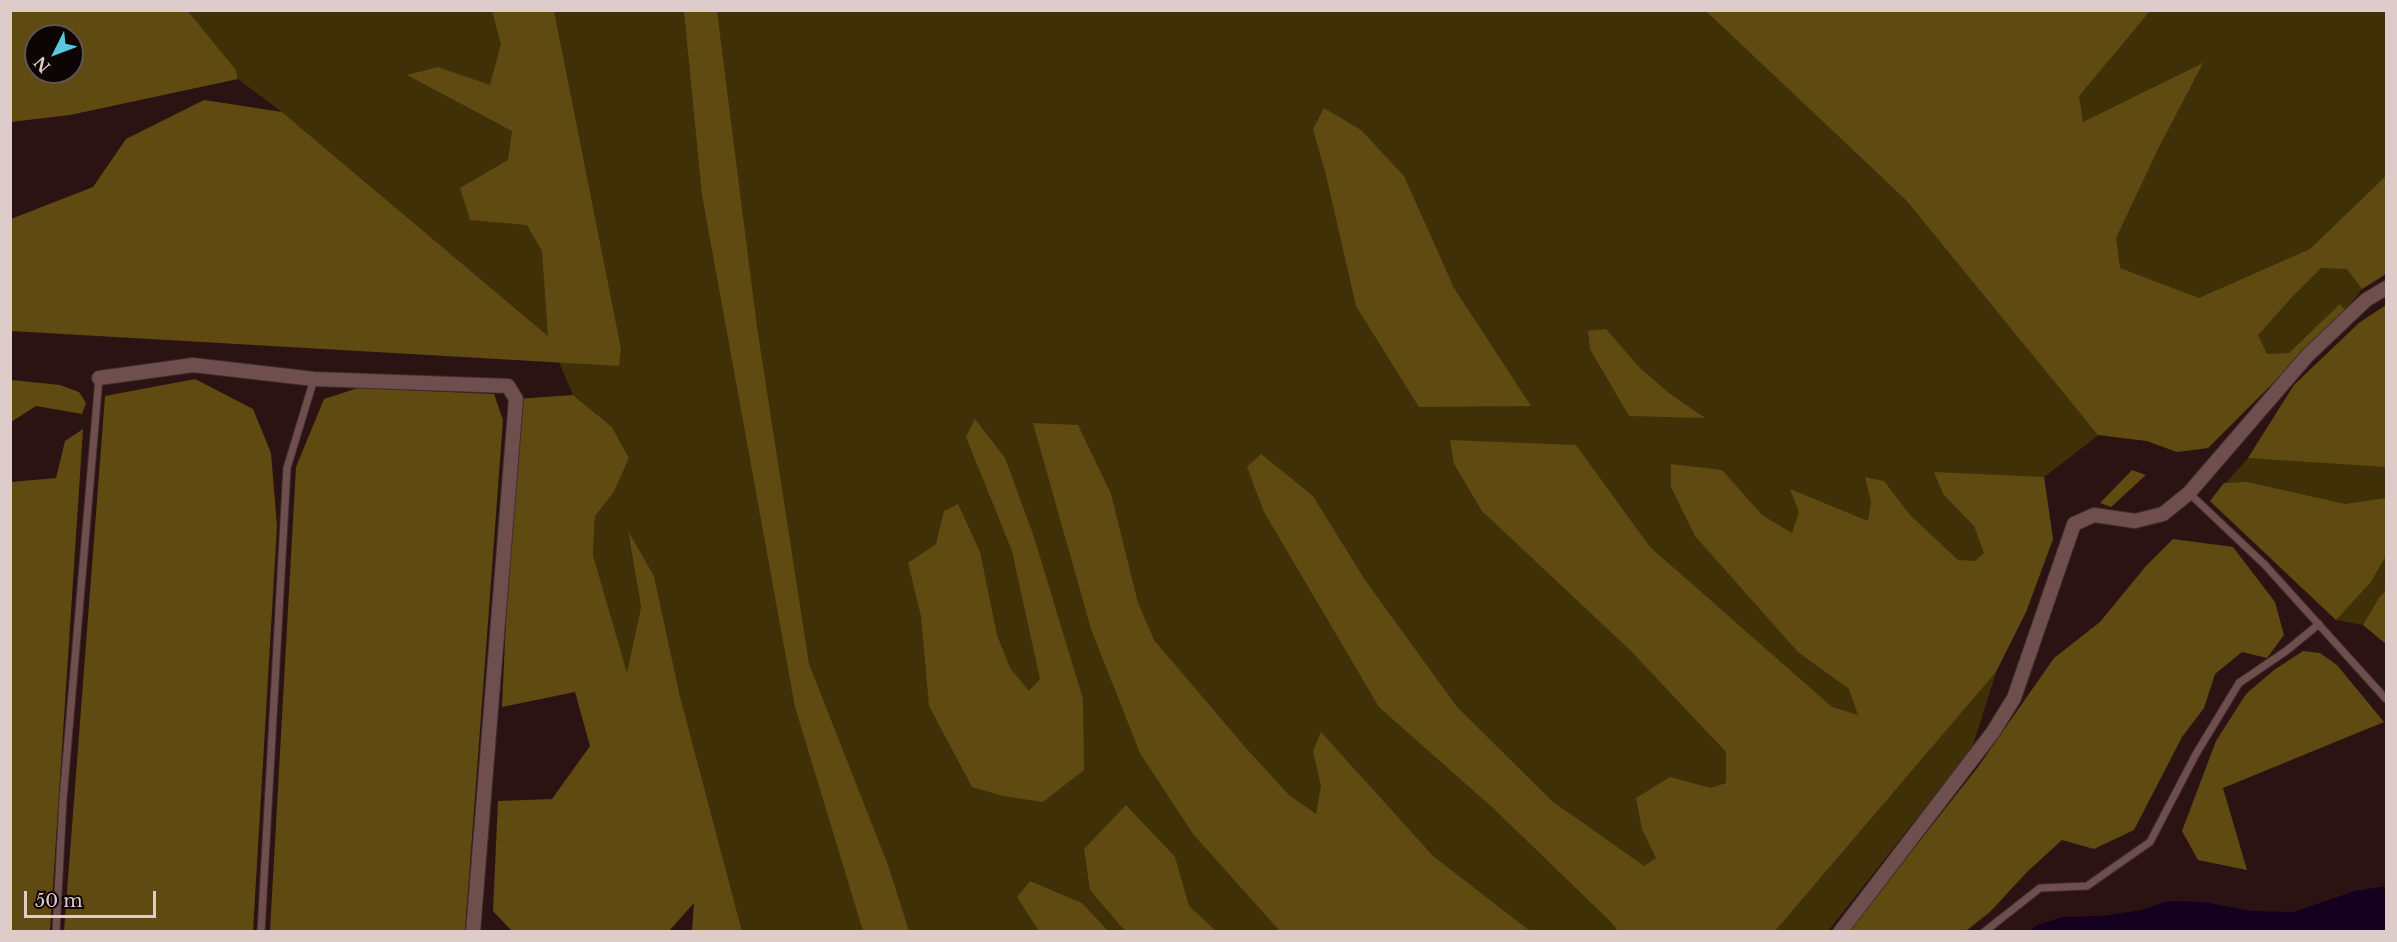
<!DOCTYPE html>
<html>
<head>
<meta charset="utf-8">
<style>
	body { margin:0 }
	#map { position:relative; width:2397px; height:942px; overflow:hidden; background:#2c1313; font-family:"Libre Baskerville",serif }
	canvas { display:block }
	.frame { position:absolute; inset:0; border:12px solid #decccb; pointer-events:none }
	.north { position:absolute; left:24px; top:24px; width:60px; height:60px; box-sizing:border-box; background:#0d0404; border:2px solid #615454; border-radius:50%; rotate:228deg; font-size:16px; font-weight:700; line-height:24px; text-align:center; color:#decccb }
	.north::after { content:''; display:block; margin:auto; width:21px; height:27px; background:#57c9e2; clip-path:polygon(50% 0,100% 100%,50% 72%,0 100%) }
	.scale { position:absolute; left:24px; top:891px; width:132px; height:27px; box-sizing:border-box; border:3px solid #decccb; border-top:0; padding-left:8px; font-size:18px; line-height:21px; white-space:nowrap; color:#decccb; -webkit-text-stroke:4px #0d0404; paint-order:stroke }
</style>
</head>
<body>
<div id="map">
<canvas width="2397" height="942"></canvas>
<div class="frame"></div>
<div class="north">N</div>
<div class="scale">50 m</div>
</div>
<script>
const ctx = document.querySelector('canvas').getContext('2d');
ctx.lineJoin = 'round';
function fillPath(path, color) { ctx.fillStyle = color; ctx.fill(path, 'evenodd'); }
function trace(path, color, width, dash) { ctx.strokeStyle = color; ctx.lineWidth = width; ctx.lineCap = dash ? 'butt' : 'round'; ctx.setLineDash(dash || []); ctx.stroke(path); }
fillPath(new Path2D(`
	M188 11H2386V274L2362 289 2345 311 2208 448 2177 452 2147 441 2099 435 2044 477 2053 539 2026 612 1996 673 1972 748 1828 931H742L680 696 654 576 628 533 641 607 627 675 593 555 595 516 614 492 629 458 612 427 573 395 548 336 282 112 238 79 236 70Z
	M2386 305V644L2363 625 2336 620 2210 501 2248 458 2294 385 2359 323Z`), '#3f3008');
fillPath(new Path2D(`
	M10 11H188L236 70 238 79 70 115 11 122ZM36 36H72V72H36Z
	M492 11H554L621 349 619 366 11 331V219L93 187 126 139 204 100 282 112 548 336 542 251 527 225 470 220 460 188 508 160 512 131 407 75 438 67 490 85 501 44Z
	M684 11H717L757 327 809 664 888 865 909 931H863L795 707 702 195Z
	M1706 11H2150L2079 96 2083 122 2203 63 2159 147 2116 238 2120 268 2199 298 2310 249 2386 176V274L2362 289 2347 269 2321 268 2291 298 2258 335 2267 354 2289 353 2340 304 2345 311 2208 448 2177 452 2147 441 2098 435 1906 200Z
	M1324 108 1361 130 1404 176 1454 288 1531 406 1419 407 1356 306 1326 175 1313 129Z
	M2386 305V467L2248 458 2294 385 2359 323Z
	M1606 329 1639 367 1669 393 1705 418 1629 416 1590 349 1588 331Z
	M195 379 253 409 271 453 277 526 253 931H64L105 396Z
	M11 380 60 385 79 392 86 403 82 414 36 406 11 422Z
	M358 388 494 394 503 420 465 931H270L296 467 324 399Z
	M573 395 612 427 629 458 614 492 595 516 593 555 627 673 641 607 628 531 654 576 680 696 742 931H692L694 903 668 932 512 931 493 911 498 801 552 799 590 746 575 692 502 707 516 399Z
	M975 419 1005 458 1034 537 1083 699 1084 770 1043 802 1003 796 972 787 929 706 921 616 908 563 936 544 944 511 958 504 980 552 997 635 1010 668 1029 691 1040 679 1012 551 966 437Z
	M1033 423 1078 425 1111 494 1138 603 1154 640 1245 747 1289 795 1316 814 1321 786 1313 751 1321 732 1433 856 1530 931 1279 930 1193 834 1140 753 1091 629Z
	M83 429 50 931H11V482L56 478 65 441Z
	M1450 440 1576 445 1650 547 1832 707 1858 715 1849 689 1798 652 1695 536 1671 487V464L1722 470 1762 515 1792 533 1799 512 1790 489 1868 521 1871 502 1865 477 1884 481 1910 515 1958 560 1975 561 1984 553 1974 526 1943 494 1934 472 2044 477 2053 539 2026 612 1995 673 1775 931H1618L1611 922 1493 808 1379 707 1264 512 1247 467 1261 454 1313 496 1365 580 1457 707 1552 801 1644 866 1656 858 1642 829 1636 798 1670 777 1711 788 1726 783V752L1631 651 1482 511 1454 464Z
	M2132 470 2146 475 2111 507 2100 503Z
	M2247 482 2345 504 2386 498V556L2370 583 2336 620 2210 501 2224 483Z
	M2173 539 2233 547 2275 602 2284 635 2267 658 2242 652 2215 674 2204 708 2182 737 2134 830 2094 849 2062 840 2027 872 1990 912 1966 931 1848 932 1978 767 2054 658 2100 622 2146 566Z
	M2386 590V644L2363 625 2379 598Z
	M2303 651 2320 653 2337 665 2384 722 2223 788 2247 870 2198 860 2182 831 2216 741 2246 694 2274 670Z
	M1126 805 1175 857 1189 906 1216 931H1125L1090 890 1084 849Z
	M1030 881 1082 903 1108 931H1039L1017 897Z`), '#5f4a11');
fillPath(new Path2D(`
	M2386 886V931H2030L2037 925 2063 917 2103 916 2141 910 2168 901 2203 902 2251 911 2293 912 2355 891Z`), '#14001e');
const lane = new Path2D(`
	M2189 493 2265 565 2386 699
	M56 932 63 799 99 378
	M261 932 287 468 314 379
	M1984 932 2040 888 2087 886 2150 842 2196 754 2239 683 2286 651 2319 624`);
const street = new Path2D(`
	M99 378 193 365 314 379 508 386 516 399 473 932
	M1840 932 1993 732 2014 698 2074 524 2094 515 2135 521 2163 514 2189 493 2307 356 2366 300 2386 288`);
trace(lane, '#3f2e2e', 9);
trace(street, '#3f2e2e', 16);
trace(lane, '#6e4f4e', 7);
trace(street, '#6e4f4e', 14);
</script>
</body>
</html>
